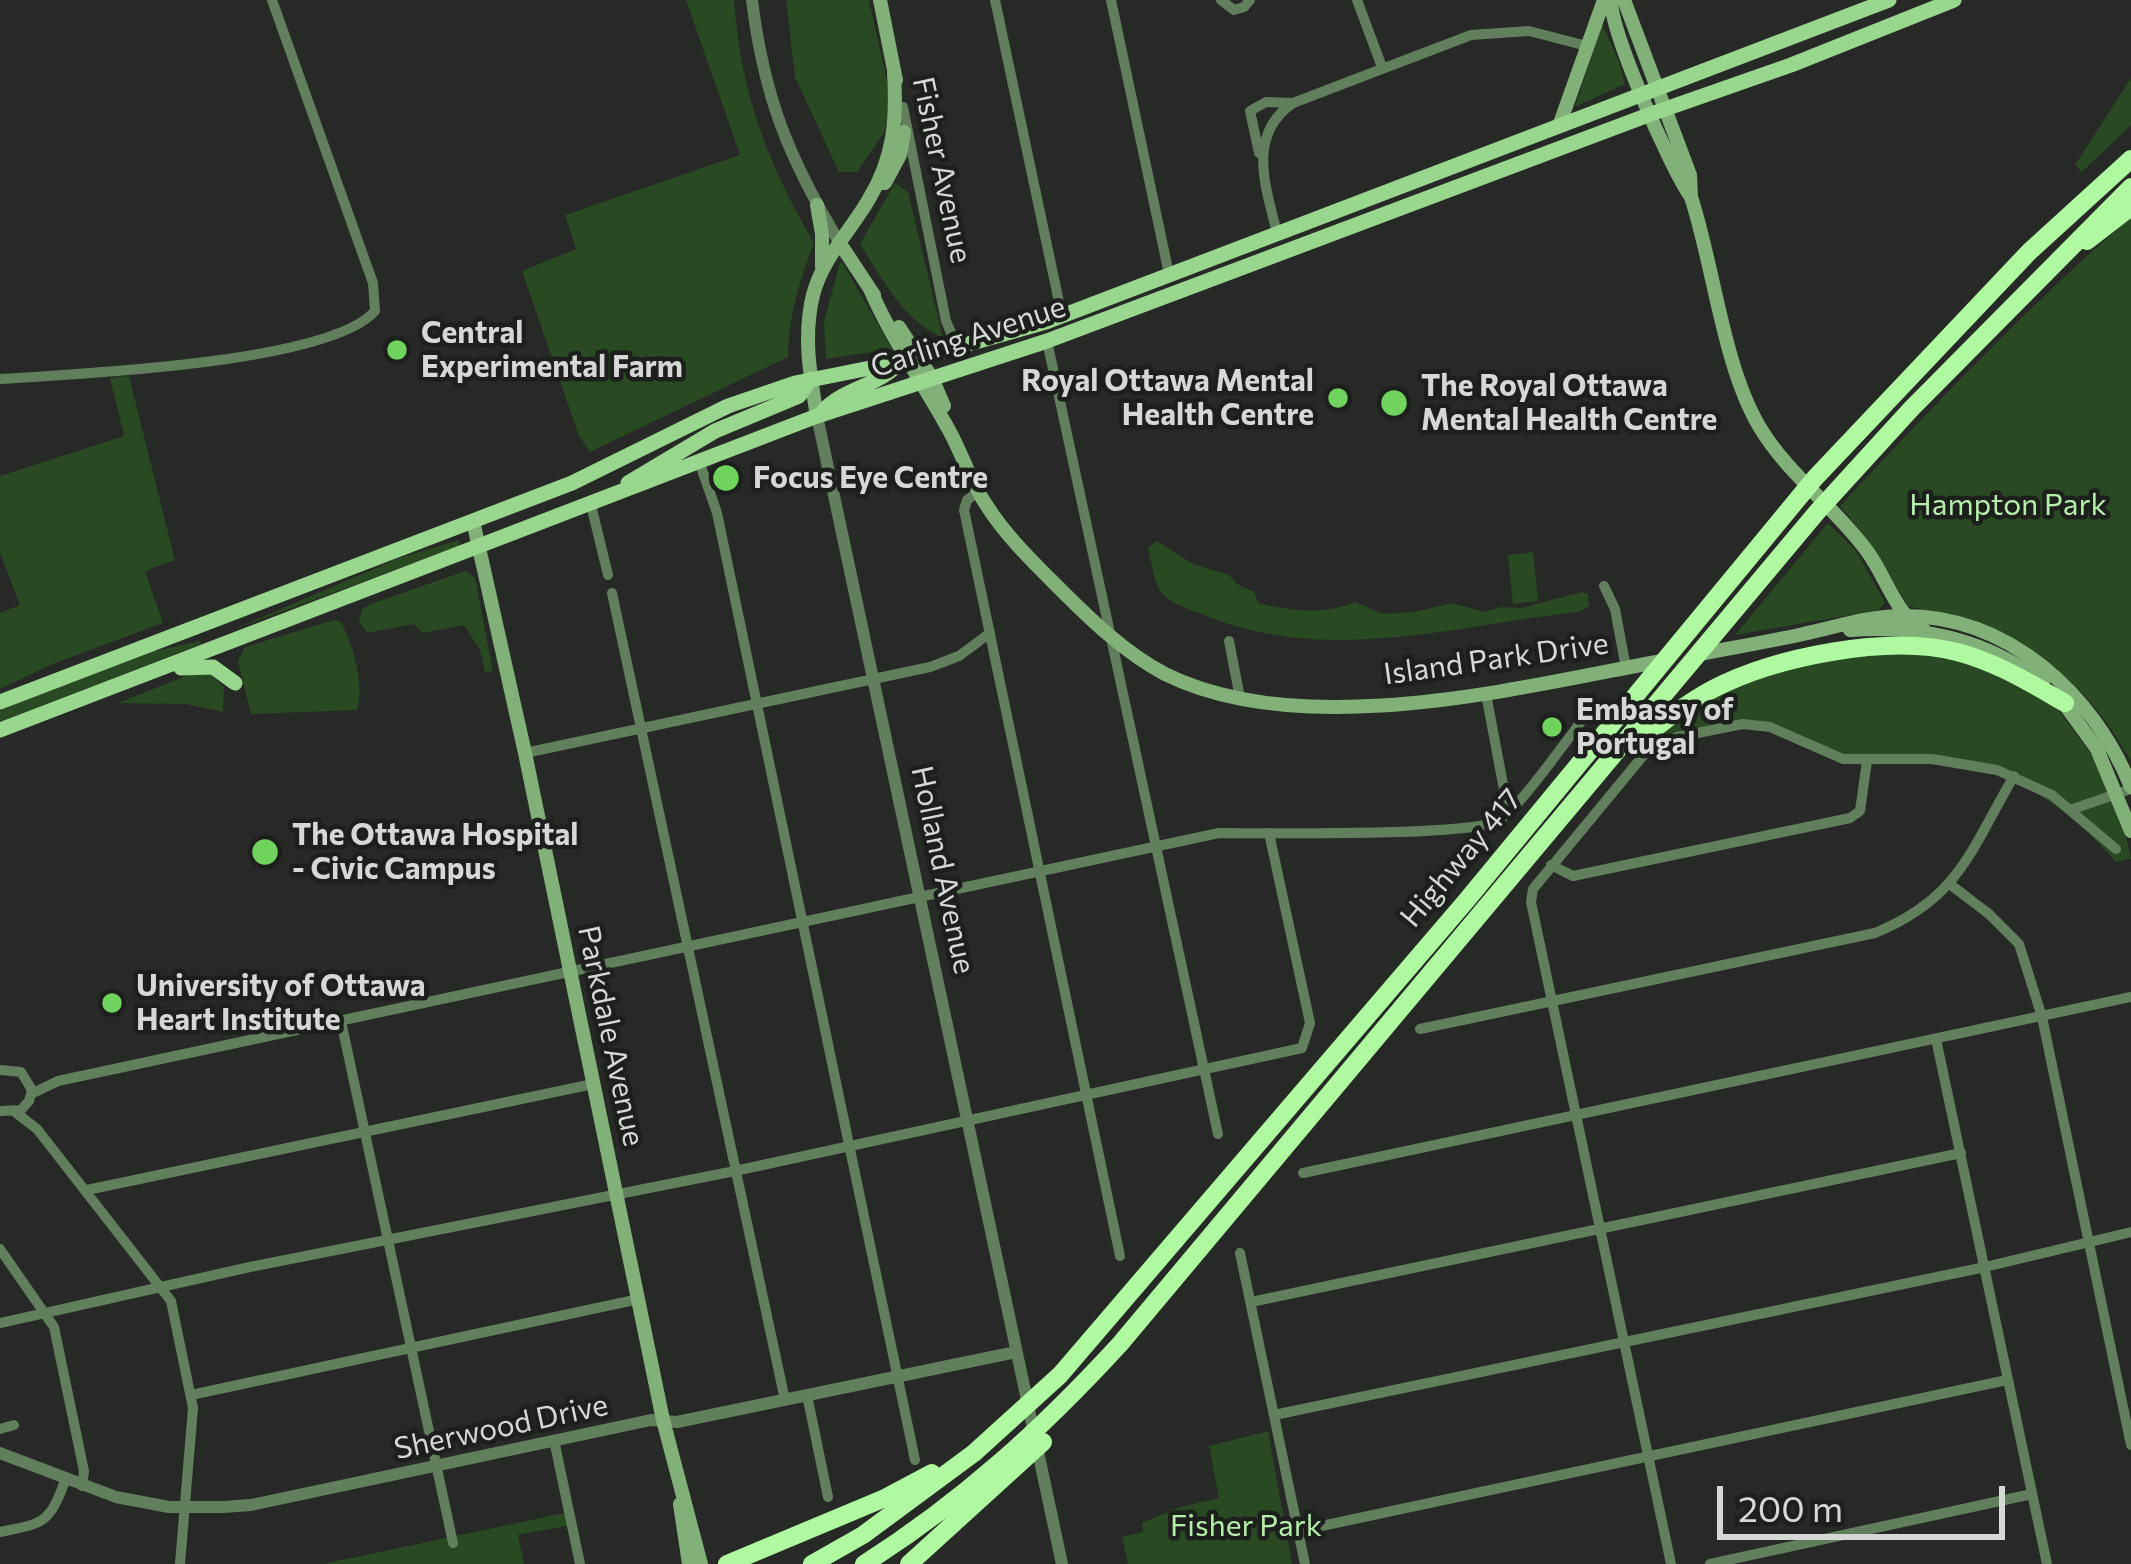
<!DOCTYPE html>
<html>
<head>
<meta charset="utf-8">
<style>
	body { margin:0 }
	#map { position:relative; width:2131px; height:1564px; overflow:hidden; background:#262925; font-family:Commissioner,sans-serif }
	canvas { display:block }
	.scale { position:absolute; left:1717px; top:1486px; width:288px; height:54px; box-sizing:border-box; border:6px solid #d6d8d5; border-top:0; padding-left:15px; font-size:36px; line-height:42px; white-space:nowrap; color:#d6d8d5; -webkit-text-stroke:9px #1c1f1c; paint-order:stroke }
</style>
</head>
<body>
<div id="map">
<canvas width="2131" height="1564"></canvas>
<div class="scale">200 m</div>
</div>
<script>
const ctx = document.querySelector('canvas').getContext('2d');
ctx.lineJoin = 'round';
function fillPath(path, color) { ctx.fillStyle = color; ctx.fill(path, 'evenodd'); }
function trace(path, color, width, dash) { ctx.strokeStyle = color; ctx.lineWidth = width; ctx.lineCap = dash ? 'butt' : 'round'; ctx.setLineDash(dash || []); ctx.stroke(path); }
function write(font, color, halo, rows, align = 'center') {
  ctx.font = font + ' Commissioner,sans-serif'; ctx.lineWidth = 9; ctx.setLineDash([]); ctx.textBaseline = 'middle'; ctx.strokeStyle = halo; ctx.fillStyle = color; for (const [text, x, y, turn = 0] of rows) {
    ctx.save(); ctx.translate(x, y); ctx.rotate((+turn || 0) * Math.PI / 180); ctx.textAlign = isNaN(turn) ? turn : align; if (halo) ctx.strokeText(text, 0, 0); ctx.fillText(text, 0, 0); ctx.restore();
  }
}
fillPath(new Path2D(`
	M686 0H734C741 94 767 162 814 243 799 282 789 315 788 357L590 452 579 436 522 271 576 249 565 215 740 155Z
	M786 0H869L892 103 884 133 857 172H839L795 77Z
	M1602 24 1619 62 1625 84 1575 107Z
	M2131 78V125L2082 172 2075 165Z
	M895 183 908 192 943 338C903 320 883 280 860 244Z
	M2131 217V761C2078 666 2013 629 1908 606L1869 542 1840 506C1934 405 2027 307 2131 217Z
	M840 262H842L892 349 826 359 824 322Z
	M129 376 175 560 145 571 163 623 50 665 0 689V613L20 605 0 553V476L124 436 110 378Z
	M1828 523 1856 551 1885 602 1879 610 1735 635Z
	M459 540 460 546 232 630 399 558Z
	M1157 541 1193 564 1229 575 1237 584 1254 592 1258 603C1289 611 1326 615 1355 602L1383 614 1415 612 1452 603 1484 612 1501 607 1521 608 1582 592 1588 594 1589 606 1578 612C1452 626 1324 666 1202 614 1188 609 1171 604 1161 592 1153 582 1152 562 1148 548Z
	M1533 552 1538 601 1513 604 1508 555Z
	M465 571 475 578 493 671 485 672 480 650 464 625 423 633 414 624 367 633 359 622 362 609 371 604Z
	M334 620 341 622C353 645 365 686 357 710L251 714 238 661 245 647Z
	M200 641 201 644 0 722V711L12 705 150 652Z
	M1860 651 1962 657 2054 704 2100 766 2123 820 2131 859 2116 862C2065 804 2007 763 1926 762 1902 762 1877 767 1852 764 1823 761 1802 742 1775 733 1738 720 1694 738 1657 746 1673 693 1811 664 1860 651Z
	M196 672H208L224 687 223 712 186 704 118 703Z
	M1268 1431 1292 1564H1128L1122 1537 1143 1532 1142 1523 1180 1507 1219 1498 1209 1446Z
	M569 1512 572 1525 518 1535 524 1564H323Z`), '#284922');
trace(new Path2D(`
	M995 0 1062 316
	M1111 0 1169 274
	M1221 0 1234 10 1244 7 1250 0
	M1357 0 1382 67
	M903 107 946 321 958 349
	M1259 153 1250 111 1266 102 1293 103
	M1277 233C1266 187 1246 135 1293 103L1471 35 1529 31 1587 46
	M1047 341 1218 1134
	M0 379C74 374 328 364 375 311L373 283 272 0
	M700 464 717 513 915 1460
	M978 492 967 500 964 510 1120 1256
	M591 505 608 575
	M1604 586 1615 609 1626 668
	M612 593 785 1400
	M1229 641 1240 698
	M1486 694 1508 811
	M525 753 930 667 959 656 990 633
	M2073 809 2131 789
	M1551 865 1573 876 1850 818 1860 811 1867 761
	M1951 885 1989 914 2019 944 2042 1017 2131 1445
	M341 1021 453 1543
	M1420 1029 1875 933C1960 898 1971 849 2014 776
	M1936 1039 2047 1564
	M0 1070 21 1072 32 1090 29 1101 21 1110 0 1111
	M31 1094 58 1081 1219 833C1263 833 1475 837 1500 820 1522 804 1565 742 1584 718
	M15 1112 37 1129 171 1301 193 1408 180 1564
	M1303 1173 2131 997
	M87 1190 593 1084
	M0 1249 54 1327 84 1471 82 1486
	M1240 1253 1305 1564
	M1251 1302 1961 1153
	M0 1323 250 1267 735 1171 1302 1048 1310 1023 1269 833
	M191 1395 639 1299
	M807 1395 828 1497
	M1274 1415 1985 1267 2131 1232
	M0 1429 14 1425
	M554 1440 580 1564
	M1298 1531 2007 1380
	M0 1532C44 1523 49 1524 65 1481
	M1671 1564 1531 902 1533 889 1647 751 1677 737 1743 724 1770 727 1843 759H1932L1997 770 2052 795 2116 849
	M1710 1564 2032 1494`), '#617f5c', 10);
trace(new Path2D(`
	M752 0C764 98 789 158 839 242
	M817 416 1062 1564
	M0 1453 116 1497 169 1507H223L251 1505 651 1420 677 1422 1016 1352`), '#617f5c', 12);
trace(new Path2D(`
	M880 0 896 80
	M1611 0C1611 33 1669 164 1689 194
	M1624 0 1690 175 1691 197C1714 267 1723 365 1759 426 1788 475 1834 506 1867 551 1887 578 1895 615 1925 631
	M1559 126 1604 0
	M885 183 900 155 904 132
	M817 205 822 234V267
	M839 242 874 295
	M870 289C892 340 924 384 950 432 963 456 971 483 987 506 1006 536 1033 562 1059 588 1090 619 1125 653 1165 674 1304 743 1521 687 1667 660
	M899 327 932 378 944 406
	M817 416C810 375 803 336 813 295 823 257 850 232 869 199 894 158 897 119 894 73
	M473 521 525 753 663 1420 701 1564
	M1850 630C1921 625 1986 639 2043 683
	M1695 655C1731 648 1767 642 1803 634 1836 627 1868 616 1902 616 2008 615 2094 694 2131 787
	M2060 698 2097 749 2131 831
	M680 1504 689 1564`), '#81b178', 14);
trace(new Path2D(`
	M908 361 1046 322 1889 0
	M823 411C845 387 880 386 900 362
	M628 483 715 431 799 396 811 379
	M181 668 213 667 235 683
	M0 702 572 483 728 406 795 383 900 362
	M0 730 817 416 1047 341 1651 114 1791 65 1954 0`), '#99d78e', 15);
trace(new Path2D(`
	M2087 241 2131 207
	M1637 742C1662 723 1685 704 1713 689 1775 657 1888 634 1957 652 1996 662 2030 683 2065 703
	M727 1564 885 1498 932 1473
	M812 1564 863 1535 974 1453 1060 1375 1466 901 1815 478 2029 252 2131 159
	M864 1564C962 1502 1042 1429 1120 1344L1817 512 1911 409 2131 187
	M909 1564 1043 1442`), '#affaa1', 18);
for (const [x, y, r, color] of [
	[397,350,12,"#70d35e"],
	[1338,398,12,"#70d35e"],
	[1394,403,15,"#70d35e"],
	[726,478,15,"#70d35e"],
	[1552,727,12,"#70d35e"],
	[265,852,15,"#70d35e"],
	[112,1003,12,"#70d35e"]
]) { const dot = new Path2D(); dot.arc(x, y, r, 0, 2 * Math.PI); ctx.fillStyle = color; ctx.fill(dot); trace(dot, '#1c1f1c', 4.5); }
write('30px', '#d6d8d5', '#1c1f1c', [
	["Fisher Avenue",942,170,78],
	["Carling Avenue",968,337,-18],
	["Island Park Drive",1496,659,-8],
	["Highway 417",1461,858,-50],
	["Holland Avenue",943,870,78],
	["Parkdale Avenue",611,1036,78],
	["Sherwood Drive",501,1427,-12]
]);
write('bold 30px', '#d6d8d5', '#1c1f1c', [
	["Central",421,333],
	["Experimental Farm",421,367],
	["Royal Ottawa Mental",1314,381,"right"],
	["Health Centre",1314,415,"right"],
	["The Royal Ottawa",1421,386],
	["Mental Health Centre",1421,420],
	["Focus Eye Centre",753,478],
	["Embassy of",1576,710],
	["Portugal",1576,744],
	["The Ottawa Hospital",292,835],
	["- Civic Campus",292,869],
	["University of Ottawa",136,986],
	["Heart Institute",136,1020]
], 'left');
write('30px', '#b4efaa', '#1c1f1c', [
	["Hampton Park",2008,505],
	["Fisher Park",1246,1526]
]);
</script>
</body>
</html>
